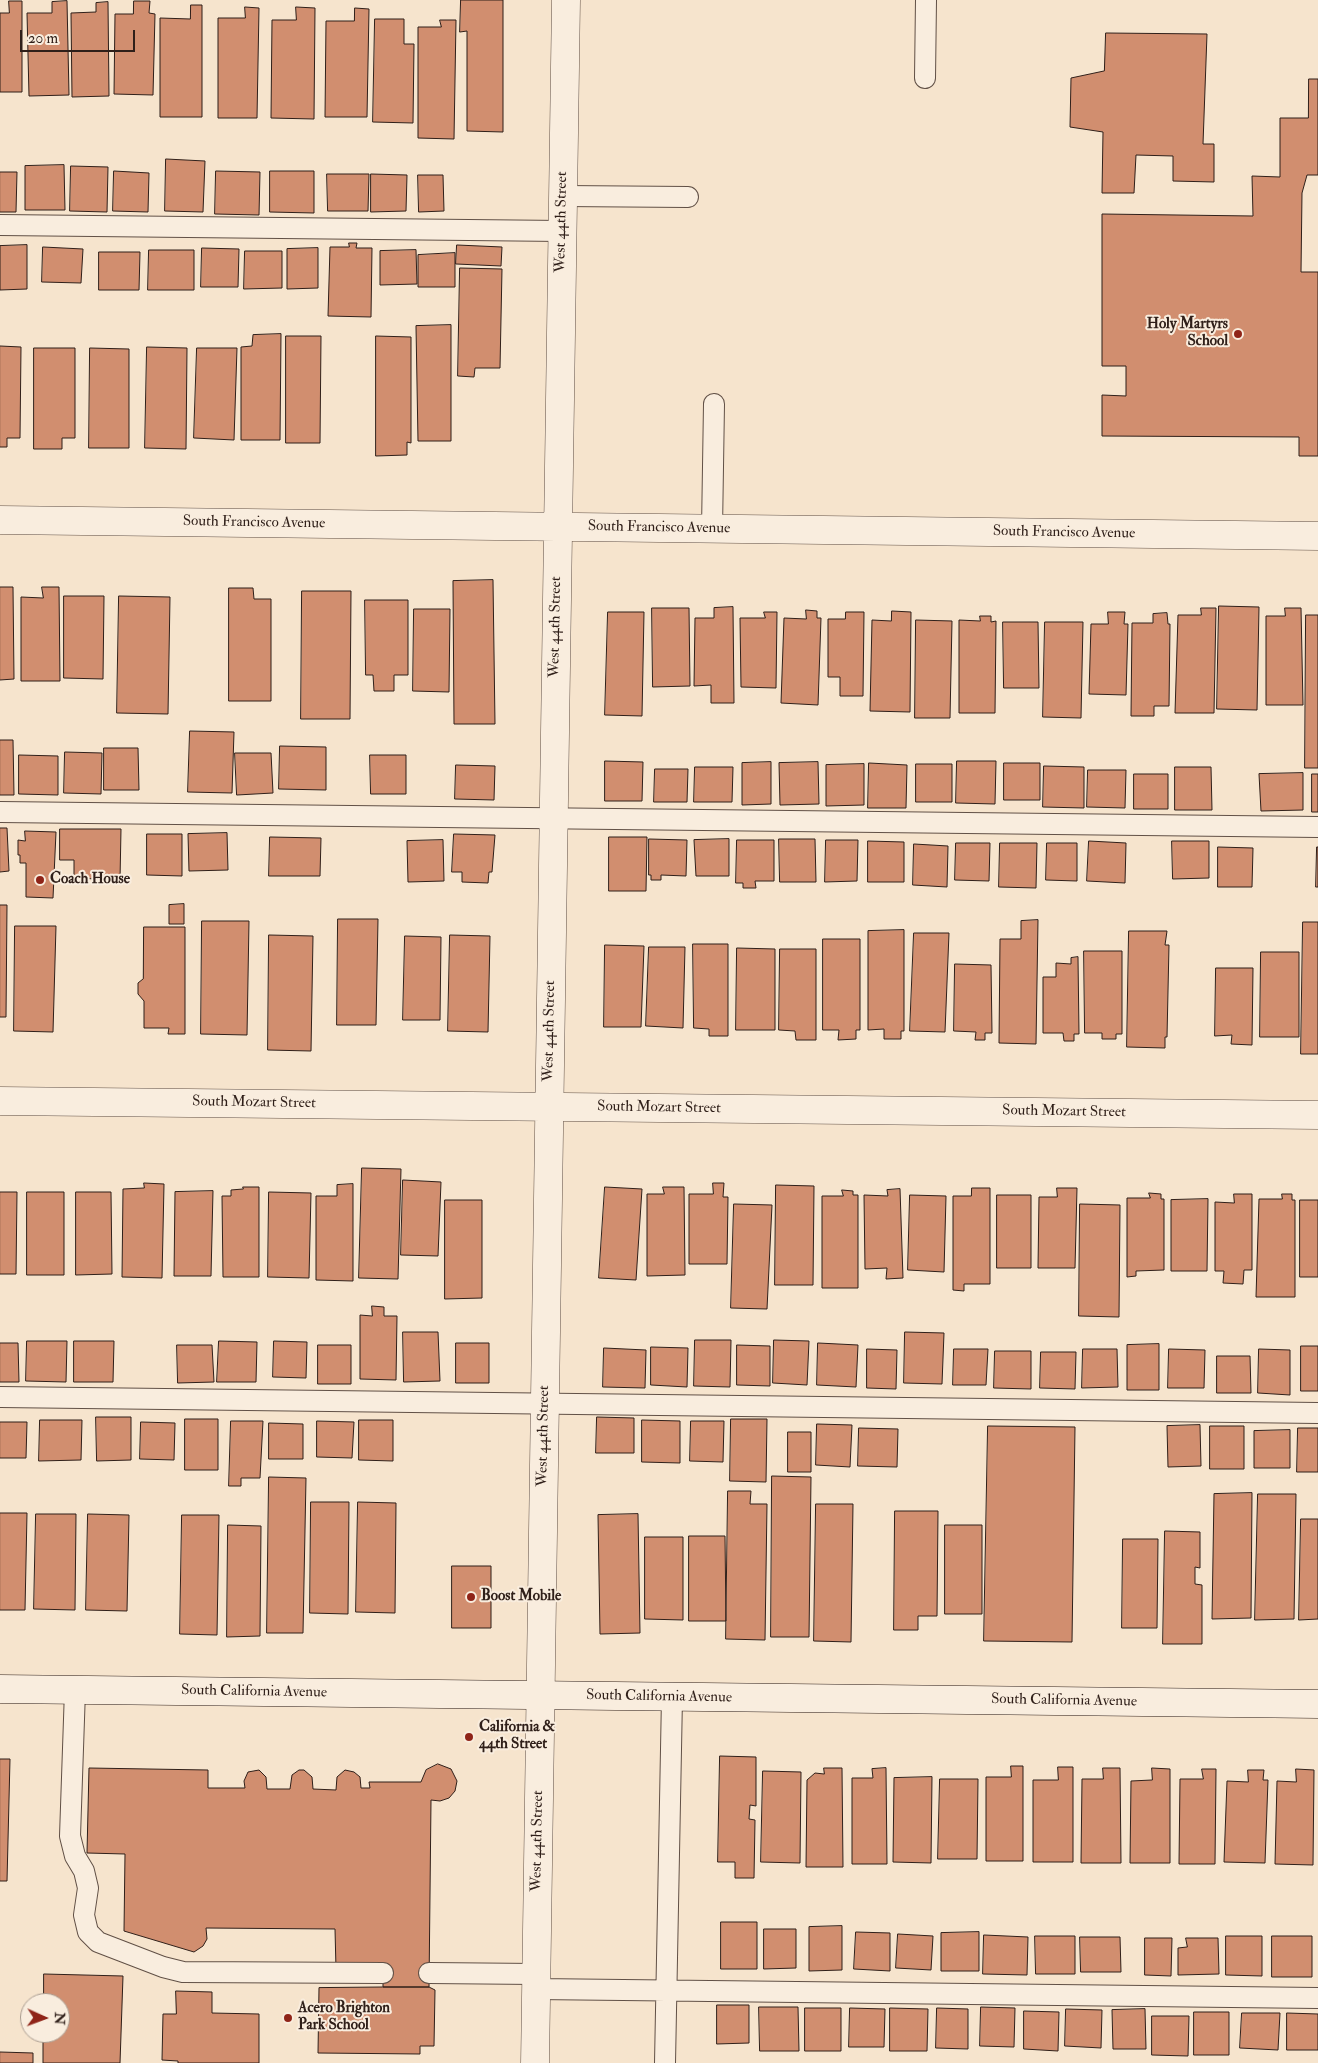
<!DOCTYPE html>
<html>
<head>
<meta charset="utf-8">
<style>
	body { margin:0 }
	#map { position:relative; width:1318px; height:2063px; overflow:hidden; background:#f6e4cd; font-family:"IM FELL Double Pica",serif }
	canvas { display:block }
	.north { position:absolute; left:20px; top:1993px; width:50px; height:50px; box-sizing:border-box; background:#f9edde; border:1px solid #a89b8f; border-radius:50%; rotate:92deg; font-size:14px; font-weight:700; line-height:20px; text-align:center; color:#2f1f19 }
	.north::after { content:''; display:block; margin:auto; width:18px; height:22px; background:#8f2418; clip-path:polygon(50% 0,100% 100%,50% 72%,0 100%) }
	.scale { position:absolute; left:20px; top:30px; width:115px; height:22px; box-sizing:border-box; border:2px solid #2f1f19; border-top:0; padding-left:6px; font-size:15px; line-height:18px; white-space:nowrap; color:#2f1f19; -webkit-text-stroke:4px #f9edde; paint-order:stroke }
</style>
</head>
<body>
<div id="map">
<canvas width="1318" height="2063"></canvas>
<div class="north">N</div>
<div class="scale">20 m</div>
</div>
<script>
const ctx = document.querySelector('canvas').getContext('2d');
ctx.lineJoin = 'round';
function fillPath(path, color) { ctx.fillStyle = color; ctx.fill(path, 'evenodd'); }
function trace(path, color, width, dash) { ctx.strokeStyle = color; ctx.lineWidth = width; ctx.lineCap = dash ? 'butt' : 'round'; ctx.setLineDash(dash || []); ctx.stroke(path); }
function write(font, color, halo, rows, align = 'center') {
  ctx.font = font + ' "IM FELL Double Pica",serif'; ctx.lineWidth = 4; ctx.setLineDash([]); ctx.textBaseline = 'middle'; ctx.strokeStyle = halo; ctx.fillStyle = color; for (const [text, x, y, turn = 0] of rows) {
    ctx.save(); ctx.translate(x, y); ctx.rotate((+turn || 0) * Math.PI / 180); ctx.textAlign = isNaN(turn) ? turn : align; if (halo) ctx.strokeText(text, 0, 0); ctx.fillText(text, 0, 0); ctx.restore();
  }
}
const building = new Path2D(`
	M461 0H503V132L467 131V31L460 32Z
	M9 1H22V92H0V13H9Z
	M67 1 69 95 29 96 27 13H52V2Z
	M134 1H150L149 13 155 14 153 95 114 94 115 14H133Z
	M108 2 109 96 72 97 71 13 96 12V3Z
	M191 5H202V117H160V18L190 19Z
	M245 7 259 8 257 118H218V18H245Z
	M296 7 315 8 314 119 271 118 272 20H296Z
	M355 8 369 9 367 117H325L326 21H354Z
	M375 19H404V44H414L413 123 373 122Z
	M440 20H456L454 139 418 138V27H441Z
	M1106 33 1207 34 1203 144H1214V182L1173 181V156L1136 155 1134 193H1102L1103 132 1070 127 1071 78 1104 71Z
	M1309 79H1318V175H1307L1302 193 1301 272H1318V456H1299V437L1102 436V395L1126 396V366H1102V214L1253 216 1252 176 1280 177V118H1308Z
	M166 159 205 161 203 212 165 211Z
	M64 165 65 210H25V166Z
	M71 166 108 167 107 212 70 211Z
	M114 171 149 173 148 212 113 211Z
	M216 171 260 172 259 215 215 214Z
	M270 171H314V213L270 212Z
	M0 172H17L16 212H0Z
	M327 174H369L368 211H328Z
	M371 174 407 175 406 211 371 212Z
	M418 175H443L444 211 419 212Z
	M349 243H357L356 248H372L371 317 328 316 330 247H349Z
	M27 245V289L0 290V246Z
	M457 245 502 247 501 266 456 264Z
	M43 247 83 249 81 283 42 282Z
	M202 248 239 249 238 287H201Z
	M318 248V288L287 289V249Z
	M149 250H194V290H148Z
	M416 250 417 284 380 285V251Z
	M245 251H282V288L244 289Z
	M99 252H140L139 290H99Z
	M455 253V287H418V255Z
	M460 268 502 269 500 368H475L474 377 458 376Z
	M451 325V441H418L416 326Z
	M281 334 280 440H241V347L252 346 253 335Z
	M286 336H321L320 443H286Z
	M376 336 411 337V443L407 442V455L376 456Z
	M0 346 21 347 20 438H7V447H0Z
	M147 347 187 348 186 449 145 448Z
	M34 348H75V438H62V449H34Z
	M90 348 129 349V448H89Z
	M197 348H237L234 440 194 438Z
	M493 580 495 724H454L453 581Z
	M0 587H13L14 679 0 680Z
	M42 587H59L60 681H21V597L43 598Z
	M229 588H253L254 599H271V701H229Z
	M302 591H351L350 719H301Z
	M64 596H104L103 679 64 678Z
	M119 596 170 597 168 714 117 713Z
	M365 600H408V675H394V691H374L373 675H366Z
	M1219 606 1259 607 1257 710 1217 709Z
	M733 607 734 703H711V685L694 686 695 618H714V608Z
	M652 608H689L690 686 653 687Z
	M1201 608H1216L1214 713H1175L1178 615H1201Z
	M1285 608H1301L1303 705H1266V616H1285Z
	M414 609H450L449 692 413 691Z
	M806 610 817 611V618H821L818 705 781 703 784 618 806 619Z
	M892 611 911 612 910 712 870 711 872 620 891 621Z
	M608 612H644L642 716 605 715Z
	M764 612H777L776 688 741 687 740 618H765Z
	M846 612H864L863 696H840V677H828V619H845Z
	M1108 612H1125L1124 624H1128L1126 695 1089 694 1091 624H1108Z
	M1167 613 1168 624H1170L1169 706H1154V716H1131L1132 623H1153V614Z
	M1306 615H1318V768H1305Z
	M980 616H991V622L996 621 995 713H959V620L980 621Z
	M916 620 952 621 950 718H915Z
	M1003 622H1038L1039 688H1004Z
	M1045 622H1083L1081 718 1043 717Z
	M190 731 234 732 232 793 188 792Z
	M0 740H13L14 795H0Z
	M280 746 326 747V790L279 789Z
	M104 748H138L139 790H104Z
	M65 752 102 753 101 794 64 793Z
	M235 753H271L273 793 237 795Z
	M19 755 58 756V795L19 794Z
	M370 755H406V794H371Z
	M605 761 643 762 642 801H605Z
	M957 761H996L995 804 956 803Z
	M771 762V804L742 805V763Z
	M818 762 819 804 780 805 779 763Z
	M869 763 907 765 906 808H868Z
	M1004 763H1040V800H1004Z
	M864 764V805L826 806V765Z
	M916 764H952V802H916Z
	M456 765 495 766 494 800 455 799Z
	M1044 766 1084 767V808L1043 807Z
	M695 767H733L732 802H694Z
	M1175 767H1211L1212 810H1175Z
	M655 769H688L687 802H654Z
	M1088 770H1126L1125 808 1087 807Z
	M1303 773V810L1261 811 1259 774Z
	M1134 774H1168V809H1134Z
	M1312 774H1318V812H1312Z
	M0 828H7L9 871 0 872Z
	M60 829H121L120 880 74 878V860H60Z
	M25 831 56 832 53 898 26 897V863H20V855H18V840L25 841Z
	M227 833 228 870 189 871 188 834Z
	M147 834H182V876L147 875Z
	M454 834 495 835 492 872H489L488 883 462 882V872H452Z
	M270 837 321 838 320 876H269Z
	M609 837H647L646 891H609Z
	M649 839 687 840 686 876 661 875V880H651V875H649Z
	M729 839V876H696L694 840Z
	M779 839H815L816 882H780Z
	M443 840 444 881 408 882 407 841Z
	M737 840H774V881H755L756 888H743V883H736Z
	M826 840H858L857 881 825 882Z
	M868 841 904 842V882H868Z
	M1089 841 1126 843 1125 883 1087 881Z
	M1172 841H1209V878L1173 879Z
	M956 843H990L989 881 955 880Z
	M1000 843H1037L1036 888 999 887Z
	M1047 843H1077V881L1046 880Z
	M914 844 948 846 947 887 913 885Z
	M1218 847 1253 848 1252 887H1218Z
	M1317 847H1318V887H1316Z
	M184 904V924H169V905Z
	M0 905H7L6 1017H0Z
	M338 919H378L376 1025H337Z
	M1038 920 1036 1044 999 1043 1000 939H1021V921Z
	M202 921H249L247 1035 201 1034Z
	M1303 922H1318V1054H1301Z
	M15 926H56L53 1032 14 1031Z
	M144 927H185V1034H168L169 1028H144V1001L138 994V983L143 979Z
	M904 930V1031H901V1039H884V1029L868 1030V931Z
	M1129 931H1167L1165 945H1169L1167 1037H1165V1048L1127 1047Z
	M914 933H949L945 1032 910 1031Z
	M269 935 313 936 311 1051 268 1050Z
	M450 935 490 936 488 1032 448 1031Z
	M405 936 441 937 440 1020H403Z
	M823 939H860V1030H856V1039L838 1040 839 1030H823Z
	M693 944H728V1036H709V1029L694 1028Z
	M605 945 644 946 641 1027H604Z
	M649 947H685L683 1028 646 1026Z
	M737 948 775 949V1030H736Z
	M780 949H816V1040H796L795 1031 779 1030Z
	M1084 951H1122V1034H1116V1039H1102V1033H1085Z
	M1261 952H1299V1037H1260Z
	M1078 957 1079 1034H1074V1041H1064L1063 1033H1043V977H1056V963L1071 964V958Z
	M955 964 991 965 992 1033H985V1040H975L976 1032 954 1031Z
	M1216 968H1253L1252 1045 1231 1044 1232 1035 1215 1036Z
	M362 1168 401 1169 398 1279 359 1278Z
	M403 1180 441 1182 438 1256 401 1255Z
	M144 1183 164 1184 162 1278 122 1277 123 1189 144 1188Z
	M713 1183H724L723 1197H728L727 1264H689V1194H713Z
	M353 1184V1281L316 1280V1196H337V1185Z
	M776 1185 814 1186 813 1285H775Z
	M243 1187H259V1277H223L222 1196H231V1190L243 1189Z
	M605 1187 642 1189 636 1280 599 1278Z
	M663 1187H684L685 1275 647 1276V1194H664Z
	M972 1188H990V1284H964V1291L953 1290V1196H971Z
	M1057 1188H1077L1075 1268H1038L1039 1197H1057Z
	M900 1189 903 1278 886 1279 887 1268 865 1269 864 1195 888 1196 887 1190Z
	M842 1190 853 1191V1195H858V1288H822V1196H843Z
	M213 1191 211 1276H174L175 1192Z
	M0 1192H17L16 1274H0Z
	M27 1192H64V1275H27Z
	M76 1192H111L112 1274 76 1275Z
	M269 1192 311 1193 309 1278 268 1277Z
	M1149 1193 1161 1194V1199H1164V1270L1136 1271V1276L1127 1277V1198H1150Z
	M1234 1194H1252V1270H1244L1243 1284 1223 1283 1224 1271H1215V1202L1234 1203Z
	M1282 1194H1292V1200H1295V1297H1256L1259 1199H1282Z
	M910 1195 946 1196 944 1272 908 1270Z
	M997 1195H1031V1268H997Z
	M1208 1199 1207 1271H1171V1200Z
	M445 1200H482V1298L445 1299Z
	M1300 1200H1318V1277H1300Z
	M734 1204 772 1205 767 1309 731 1308Z
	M1080 1204 1120 1205 1119 1317 1079 1316Z
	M372 1306 384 1307V1316H397L396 1380 360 1379V1315L372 1316Z
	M403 1332H438L440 1381 404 1382Z
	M905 1332 944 1333 942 1384 904 1383Z
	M695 1340H731L730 1387 694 1386Z
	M774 1340 809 1341 807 1385 773 1383Z
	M27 1341H67L66 1382 26 1381Z
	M74 1341H114L113 1382H74Z
	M219 1341 257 1342 256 1382H217Z
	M274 1341 307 1342 306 1378 273 1377Z
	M0 1343H18L19 1382H0Z
	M456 1343H489V1383H456Z
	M818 1343 858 1345 856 1387 817 1385Z
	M1159 1344V1390H1127V1345Z
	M177 1345H212L214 1382 178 1383Z
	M318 1345H351V1384H318Z
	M737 1345 770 1346V1386L737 1385Z
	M1301 1346H1318V1391H1301Z
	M651 1347 688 1348 687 1387 651 1385Z
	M604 1348 646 1350 645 1388 603 1387Z
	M867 1349 897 1350 896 1389 867 1388Z
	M954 1349H988L986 1385H953Z
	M1083 1349H1117L1118 1387 1082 1388Z
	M1169 1349 1205 1350 1204 1388H1168Z
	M1259 1349 1290 1350V1395L1258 1393Z
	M995 1351H1031V1389L994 1388Z
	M1041 1352H1076L1075 1389 1040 1388Z
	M1217 1356H1250L1251 1393H1217Z
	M96 1417H131V1460L97 1461Z
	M597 1417 634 1418V1453H596Z
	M185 1419H218V1470H185Z
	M731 1419H767L766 1482 730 1481Z
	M40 1420H82L81 1460 39 1461Z
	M359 1420H393V1461L359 1460Z
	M642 1420 680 1421V1463L642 1462Z
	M231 1421H263L260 1478H241V1486H229Z
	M317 1421 354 1422 352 1458 317 1457Z
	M691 1421H724L723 1462 690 1461Z
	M0 1422H27L26 1458H0Z
	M141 1422 175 1423 174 1460 140 1459Z
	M269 1423 303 1424V1459H269Z
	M817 1424 852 1425 850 1467 816 1465Z
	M1200 1425 1201 1466 1168 1467 1167 1426Z
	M988 1426 1075 1427 1072 1642 984 1641Z
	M1210 1426H1244V1469H1210Z
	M859 1428 898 1429 897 1467 858 1466Z
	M1298 1428H1318V1472H1297Z
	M1290 1430V1468H1254V1431Z
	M788 1432H811V1472H788Z
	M772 1476 811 1477 809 1637H771Z
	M269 1477 306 1478 303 1633H267Z
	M728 1491H751L750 1504H767L765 1640 726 1639Z
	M1252 1493 1251 1618 1212 1619 1214 1494Z
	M1258 1494H1296L1294 1619 1255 1620Z
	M311 1502H349L348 1614 310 1613Z
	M358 1502 396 1503 395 1613 356 1612Z
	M816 1504H853L851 1642 814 1641Z
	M895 1511H938L937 1616H918V1630H894Z
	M0 1513H27L25 1610H0Z
	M36 1514H76L75 1610 34 1609Z
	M88 1514 129 1515 127 1611 86 1610Z
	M638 1514 640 1633 600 1634 598 1515Z
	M182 1515H219L217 1635 180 1634Z
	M1301 1519H1318V1619L1299 1620Z
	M228 1525 261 1526 260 1636 227 1637Z
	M945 1525H982V1614H945Z
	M1165 1531 1200 1532V1568L1195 1567V1584L1202 1585V1644H1163Z
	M689 1536H725L726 1621H689Z
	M645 1537H683V1620L645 1619Z
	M1123 1539H1158L1157 1628H1122Z
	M452 1566H491V1628H452Z
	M720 1756 756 1757V1806L750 1805 749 1819 755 1820 754 1878H735V1862H718Z
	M0 1759H10L7 1881H0Z
	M438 1764 451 1769 457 1781 455 1791 449 1798 440 1801 431 1800 429 1987H383V1973L336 1969 335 1929 206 1928 207 1939 203 1946 194 1952 124 1931 125 1854 87 1853 89 1768 208 1770V1788H245L244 1781 248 1772 259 1770 266 1777 267 1789H290L292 1775 299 1770H304L312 1777 313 1789 336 1790 337 1777 345 1770 354 1772 360 1777 361 1788H370L369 1782H421L426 1770Z
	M1011 1766H1023V1861H986V1777H1011Z
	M1058 1767H1073V1862H1033V1780H1058Z
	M824 1768H842L843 1867H806L807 1780 815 1773 824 1774Z
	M886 1768 887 1864H852V1778H873L872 1769Z
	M1103 1768H1120L1121 1863H1081L1082 1779H1103Z
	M1152 1768 1170 1769V1863H1130L1131 1781 1152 1780Z
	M1202 1769H1216L1215 1864H1179L1180 1779H1203Z
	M1296 1769 1314 1770 1313 1865 1275 1864 1277 1781 1296 1782Z
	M1248 1770H1264L1263 1780H1268L1265 1863 1224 1862 1227 1781 1248 1782Z
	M763 1771 801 1772 800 1863 761 1862Z
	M932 1777 931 1863 893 1862 894 1778Z
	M940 1779H978L977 1859H938Z
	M721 1922H757V1969H721Z
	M842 1926V1970L809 1971V1927Z
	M764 1929H796V1968L764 1969Z
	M856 1932 890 1933V1971L854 1969Z
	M979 1932V1971H941V1933Z
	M898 1934 933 1936 931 1970 896 1968Z
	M984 1935 1028 1937 1027 1975 983 1974Z
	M1035 1936H1075V1974H1036Z
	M1226 1936H1262V1976L1226 1975Z
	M1272 1936H1312V1977H1272Z
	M1080 1937H1120L1121 1972H1081Z
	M1145 1938H1172L1171 1976 1145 1975Z
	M1186 1938H1218L1219 1974 1178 1975V1948L1187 1947Z
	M44 1974 123 1976 120 2063H43V2033H60V2003H44Z
	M383 1987H429L435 1990 434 2046H420V2054L318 2053 319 1988Z
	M176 1991 212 1992V2013L259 2014V2063H178V2061L162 2060 163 2014H176Z
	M717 2005H749V2043L717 2044Z
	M759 2007H798L799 2051H760Z
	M981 2007 1015 2008 1014 2047 980 2046Z
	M805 2008H841V2051H805Z
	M850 2008 885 2009 884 2047H849Z
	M890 2008 928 2009 927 2051H890Z
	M937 2008 968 2009V2049L936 2048Z
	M1066 2009 1102 2010 1101 2048 1065 2046Z
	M1145 2009 1146 2049H1113L1112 2010Z
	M1024 2011 1059 2012 1058 2051 1024 2049Z
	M1194 2012H1229V2055H1194Z
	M1242 2013H1280L1278 2050 1240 2048Z
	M1287 2013 1318 2014V2050H1287Z
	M1152 2016H1189L1188 2056 1152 2055Z
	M0 2052 33 2053V2063H0Z`);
fillPath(building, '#d18e6f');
trace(building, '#2f1f19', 1);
const lane = new Path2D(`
	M925 78 926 0
	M563 196 688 197
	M0 225 562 231
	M712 529 714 404
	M0 812 1318 827
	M0 1397 1318 1413
	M75 1690 70 1836 75 1856 84 1871 88 1888 84 1915 88 1932 98 1942 163 1967 183 1972 383 1973
	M429 1973 536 1974
	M536 1989 1318 1998
	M665 2063 672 1697`);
const street = new Path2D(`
	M0 520 1318 536
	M0 1101 1318 1115
	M535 2063 566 0`);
const secondary = new Path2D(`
	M0 1689 1318 1704`);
trace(lane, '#615046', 22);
trace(street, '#615046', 29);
trace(secondary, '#2f1f19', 29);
trace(lane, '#f9edde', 20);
trace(street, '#f9edde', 28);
trace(secondary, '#f9edde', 28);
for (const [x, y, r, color] of [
	[1238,334,5,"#8f2418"],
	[40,880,5,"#8f2418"],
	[471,1597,5,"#8f2418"],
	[469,1737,5,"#8f2418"],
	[288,2018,5,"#8f2418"]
]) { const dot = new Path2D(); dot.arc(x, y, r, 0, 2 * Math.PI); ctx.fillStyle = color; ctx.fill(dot); trace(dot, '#f9edde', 2); }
write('15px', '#2f1f19', '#f9edde', [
	["West 44th Street",562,222,-89],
	["South Francisco Avenue",254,523,1],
	["South Francisco Avenue",659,528,1],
	["South Francisco Avenue",1064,533,1],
	["West 44th Street",556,627,-89],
	["West 44th Street",550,1031,-89],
	["South Mozart Street",254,1103,1],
	["South Mozart Street",659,1108,1],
	["South Mozart Street",1064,1112,1],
	["West 44th Street",544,1436,-89],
	["South California Avenue",254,1692,1],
	["South California Avenue",659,1697,1],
	["South California Avenue",1064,1701,1],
	["West 44th Street",538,1841,-89]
]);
write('bold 15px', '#2f1f19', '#f9edde', [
	["Holy Martyrs",1228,325,"right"],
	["School",1228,342,"right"],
	["Coach House",50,880],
	["Boost Mobile",481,1597],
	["California &",479,1728],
	["44th Street",479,1745],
	["Acero Brighton",298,2009],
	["Park School",298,2026]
], 'left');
</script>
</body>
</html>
